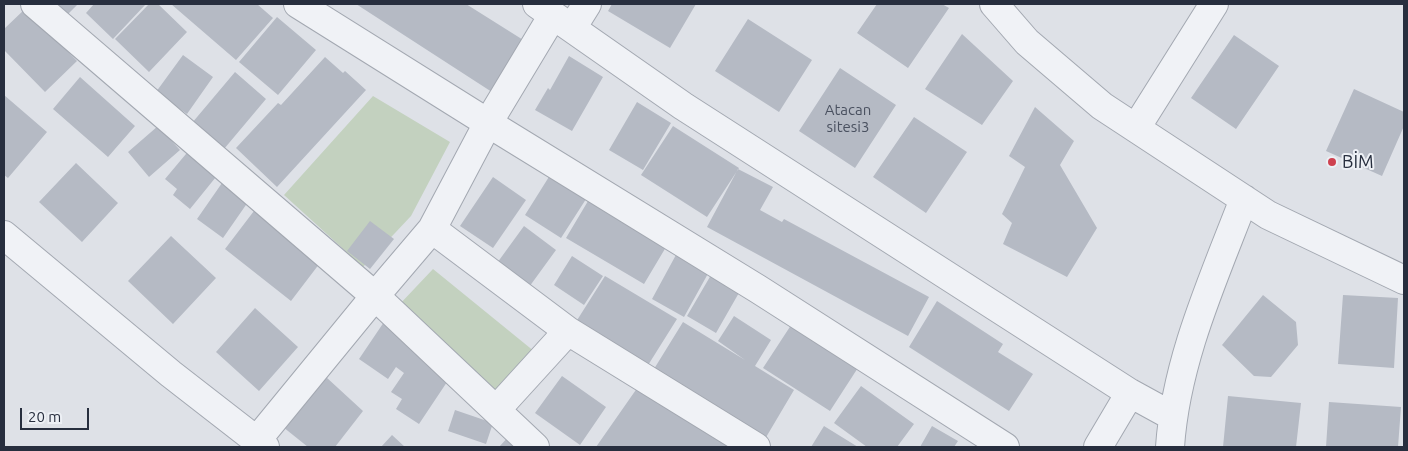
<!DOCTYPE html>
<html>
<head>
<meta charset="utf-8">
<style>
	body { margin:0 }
	#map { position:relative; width:1408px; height:451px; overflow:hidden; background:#dee1e7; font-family:Ubuntu,sans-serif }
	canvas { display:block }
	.frame { position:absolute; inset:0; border:5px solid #272e3e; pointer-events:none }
	.scale { position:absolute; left:20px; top:408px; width:69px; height:22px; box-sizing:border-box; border:2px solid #272e3e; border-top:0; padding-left:6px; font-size:15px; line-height:18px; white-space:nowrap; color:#272e3e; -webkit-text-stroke:4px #edf0f5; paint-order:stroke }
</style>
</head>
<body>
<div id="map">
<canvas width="1408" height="451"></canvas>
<div class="frame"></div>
<div class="scale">20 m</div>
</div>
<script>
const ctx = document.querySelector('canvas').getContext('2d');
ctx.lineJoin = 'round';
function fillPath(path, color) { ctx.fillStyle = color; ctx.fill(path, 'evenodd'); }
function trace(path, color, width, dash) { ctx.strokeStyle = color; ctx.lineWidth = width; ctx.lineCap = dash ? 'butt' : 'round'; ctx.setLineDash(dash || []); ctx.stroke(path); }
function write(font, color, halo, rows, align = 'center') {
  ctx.font = font + ' Ubuntu,sans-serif'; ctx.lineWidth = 4; ctx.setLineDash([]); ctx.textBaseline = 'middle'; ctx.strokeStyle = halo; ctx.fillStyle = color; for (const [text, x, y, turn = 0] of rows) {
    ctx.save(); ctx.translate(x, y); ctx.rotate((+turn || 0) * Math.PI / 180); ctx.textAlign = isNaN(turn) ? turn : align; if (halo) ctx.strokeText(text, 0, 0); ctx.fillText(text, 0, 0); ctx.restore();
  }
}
fillPath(new Path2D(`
	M373 96 450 142 411 216 363 267 284 195Z
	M433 269 535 352 493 397 398 306Z`), '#c3d1bf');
fillPath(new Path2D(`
	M52 4H78L65 17Z
	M94 4H146L113 39 86 13Z
	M149 4H158L187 32 149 72 115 39Z
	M171 4H257L273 18 236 60Z
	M356 4H466L528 43 495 94Z
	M612 4H696L670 48 608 11Z
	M877 4H942L949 8 908 68 857 33Z
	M26 8 77 61 45 92 4 50V29Z
	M277 17 316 50 278 95 239 62Z
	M748 19 812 60 779 112 715 71Z
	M962 34 1013 81 982 125 925 89Z
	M1234 35 1279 66 1236 129 1191 98Z
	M183 55 213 77 187 114 156 92Z
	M569 56 603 77 572 131 535 110 548 88 550 90Z
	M325 57 343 73 345 71 366 90 277 187 236 148 278 103 281 105Z
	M840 68 896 105 855 168 799 131Z
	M235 72 266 99 224 149 192 123Z
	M80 77 135 126 108 157 53 109Z
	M1354 89 1404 112V126L1382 176 1326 151Z
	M4 95 47 132 8 178 4 175Z
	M637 102 671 123 643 170 609 150Z
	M1035 107 1074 141 1060 165 1097 228 1067 277 1003 244 1012 223 1002 214 1025 167 1009 156Z
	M914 117 967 152 926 213 873 177Z
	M158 126 180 150 149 177 128 152Z
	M673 126 739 168 707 217 641 175Z
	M191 148 220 172 190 209 173 195 177 189 165 179Z
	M76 163 118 203 82 242 39 202Z
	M738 169 773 187 760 210 782 222 784 219 929 297 908 336 707 227Z
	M552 172 588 196 561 238 525 215Z
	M493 177 526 200 493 248 460 226Z
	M222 183 248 202 223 238 197 219Z
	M591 196 669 242 644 284 566 238Z
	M257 207 323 259 291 301 225 249Z
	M370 221 394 239 370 269 347 251Z
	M524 226 556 250 524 294 492 270Z
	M171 236 216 278 173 324 128 281Z
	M677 253 710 270 684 317 652 299Z
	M572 256 603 276 584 305 554 285Z
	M711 275 740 291 716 333 687 316Z
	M605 276 677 319 645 370 574 325Z
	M1263 295 1296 322 1298 345 1271 377 1254 376 1222 345Z
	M1343 295 1398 298 1394 368 1338 364Z
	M937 301 1003 344 998 352 1033 374 1009 411 909 347Z
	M255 308 298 347 259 391 216 352Z
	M734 316 771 340 755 366 794 390 765 439 654 369 683 322 745 360 718 341Z
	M797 316 863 360 830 411 763 368Z
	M384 322 453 373 419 424 396 409 402 399 391 392 404 373 396 367 388 379 359 359Z
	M562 376 606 407 580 445 535 413Z
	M326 377 363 411 335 447H308L283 427Z
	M640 384 739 447H596Z
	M861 386 914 424 897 447H867L834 423Z
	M1228 396 1301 403 1296 447H1223Z
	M1329 402 1401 407 1398 447H1326Z
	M455 410 493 423 486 444 448 431Z
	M824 426 858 447H811Z
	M932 426 958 441 954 447H920Z
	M392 435 405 447H381Z
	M510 435 523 447H499Z`), '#b5bac4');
const minor = new Path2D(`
	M35 4 375 296 535 447
	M298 4 488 123 758 289 1005 447
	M537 4 683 106 1130 393 1172 416
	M994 4 1027 42 1102 106 1268 215 1404 280
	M572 28 587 4
	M1136 128 1214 4
	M432 229 568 331 756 447
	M4 235 171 374 265 447
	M496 410 568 331
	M257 440 375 296 432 229 488 123 553 15
	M1098 447 1130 393
	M1170 447C1176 360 1213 280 1244 199`);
trace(minor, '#a3a8b1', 30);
trace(minor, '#f0f2f6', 28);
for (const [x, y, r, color] of [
	[1332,162,5,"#ce414f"]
]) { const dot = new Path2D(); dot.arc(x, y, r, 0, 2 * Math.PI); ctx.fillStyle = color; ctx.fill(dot); trace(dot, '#edf0f5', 2); }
write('15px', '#4a5160', null, [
	["Atacan",848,110],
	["sitesi3",848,127]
]);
write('18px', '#272e3e', '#edf0f5', [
	["BİM",1342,162]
], 'left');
</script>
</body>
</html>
